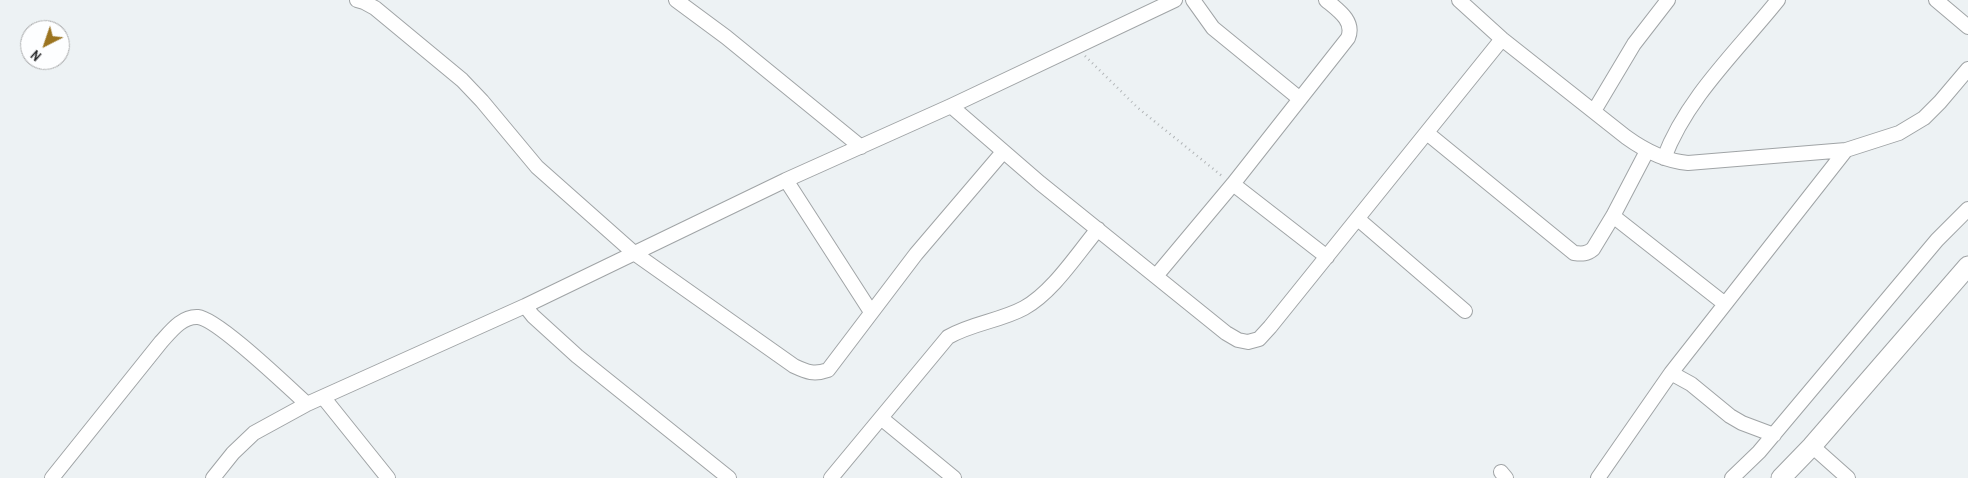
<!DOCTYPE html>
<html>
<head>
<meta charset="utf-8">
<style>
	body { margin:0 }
	#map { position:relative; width:1968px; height:478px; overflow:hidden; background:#edf2f4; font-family:"Archivo Narrow",sans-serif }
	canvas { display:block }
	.north { position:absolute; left:20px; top:20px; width:50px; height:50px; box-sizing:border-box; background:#fdfeff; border:1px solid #a8a9aa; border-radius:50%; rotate:221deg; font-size:14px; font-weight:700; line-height:20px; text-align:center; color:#28292a }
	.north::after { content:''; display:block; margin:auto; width:18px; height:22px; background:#9b7420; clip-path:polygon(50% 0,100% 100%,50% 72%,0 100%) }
</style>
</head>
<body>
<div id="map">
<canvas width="1968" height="478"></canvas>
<div class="north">N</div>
</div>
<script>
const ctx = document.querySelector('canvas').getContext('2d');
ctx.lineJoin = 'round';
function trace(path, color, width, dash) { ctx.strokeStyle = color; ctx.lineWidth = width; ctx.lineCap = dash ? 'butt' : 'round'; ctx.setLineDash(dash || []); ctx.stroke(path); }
const street = new Path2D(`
	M357 0 364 2 375 8 462 80 482 101 537 167 634 253 794 366C807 372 814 375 828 370L916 254 1003 152
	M676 0 726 37 861 147
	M1193 0 1213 28 1300 99
	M1459 0 1502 39 1626 137C1644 150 1665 161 1688 163L1846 150 1899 133 1924 118 1940 102 1968 69
	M1936 0 1968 27
	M951 106 1040 183 1226 333 1238 340 1248 342 1259 339 1270 327 1502 39
	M1594 111 1634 44 1668 0
	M1427 133 1574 253C1582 254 1587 254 1593 249L1613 216 1647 151
	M1664 158C1687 97 1738 50 1778 0
	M786 180 871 312
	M1233 184 1327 257
	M1613 216 1725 304
	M1358 219 1465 311
	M1156 276 1233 184 1348 38C1355 21 1338 10 1326 0
	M525 306 533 316 577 356 729 478
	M1671 373 1691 384 1730 416 1742 423 1774 435
	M323 397 388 478
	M881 418 954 478
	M1812 446 1848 478
	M1501 472 1506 478
	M52 478 161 342C171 331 182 316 198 317 218 319 289 388 307 404
	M213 478 233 453 254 433 307 404 525 306 786 180 951 106 1175 0
	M831 478 948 337C972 323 1000 321 1024 308 1053 292 1077 254 1098 229
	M1598 478 1671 373 1846 150
	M1732 478 1759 452 1937 240 1968 209`);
const secondary = new Path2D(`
	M1781 478 1812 446 1968 266`);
trace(street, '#a0a4a6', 16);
trace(secondary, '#a0a4a6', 21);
trace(new Path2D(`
	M1085 56 1138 108 1222 176`), '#b1b5b7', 2.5, [1, 4]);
trace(street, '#fff', 14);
trace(secondary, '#fff', 19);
</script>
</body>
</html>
